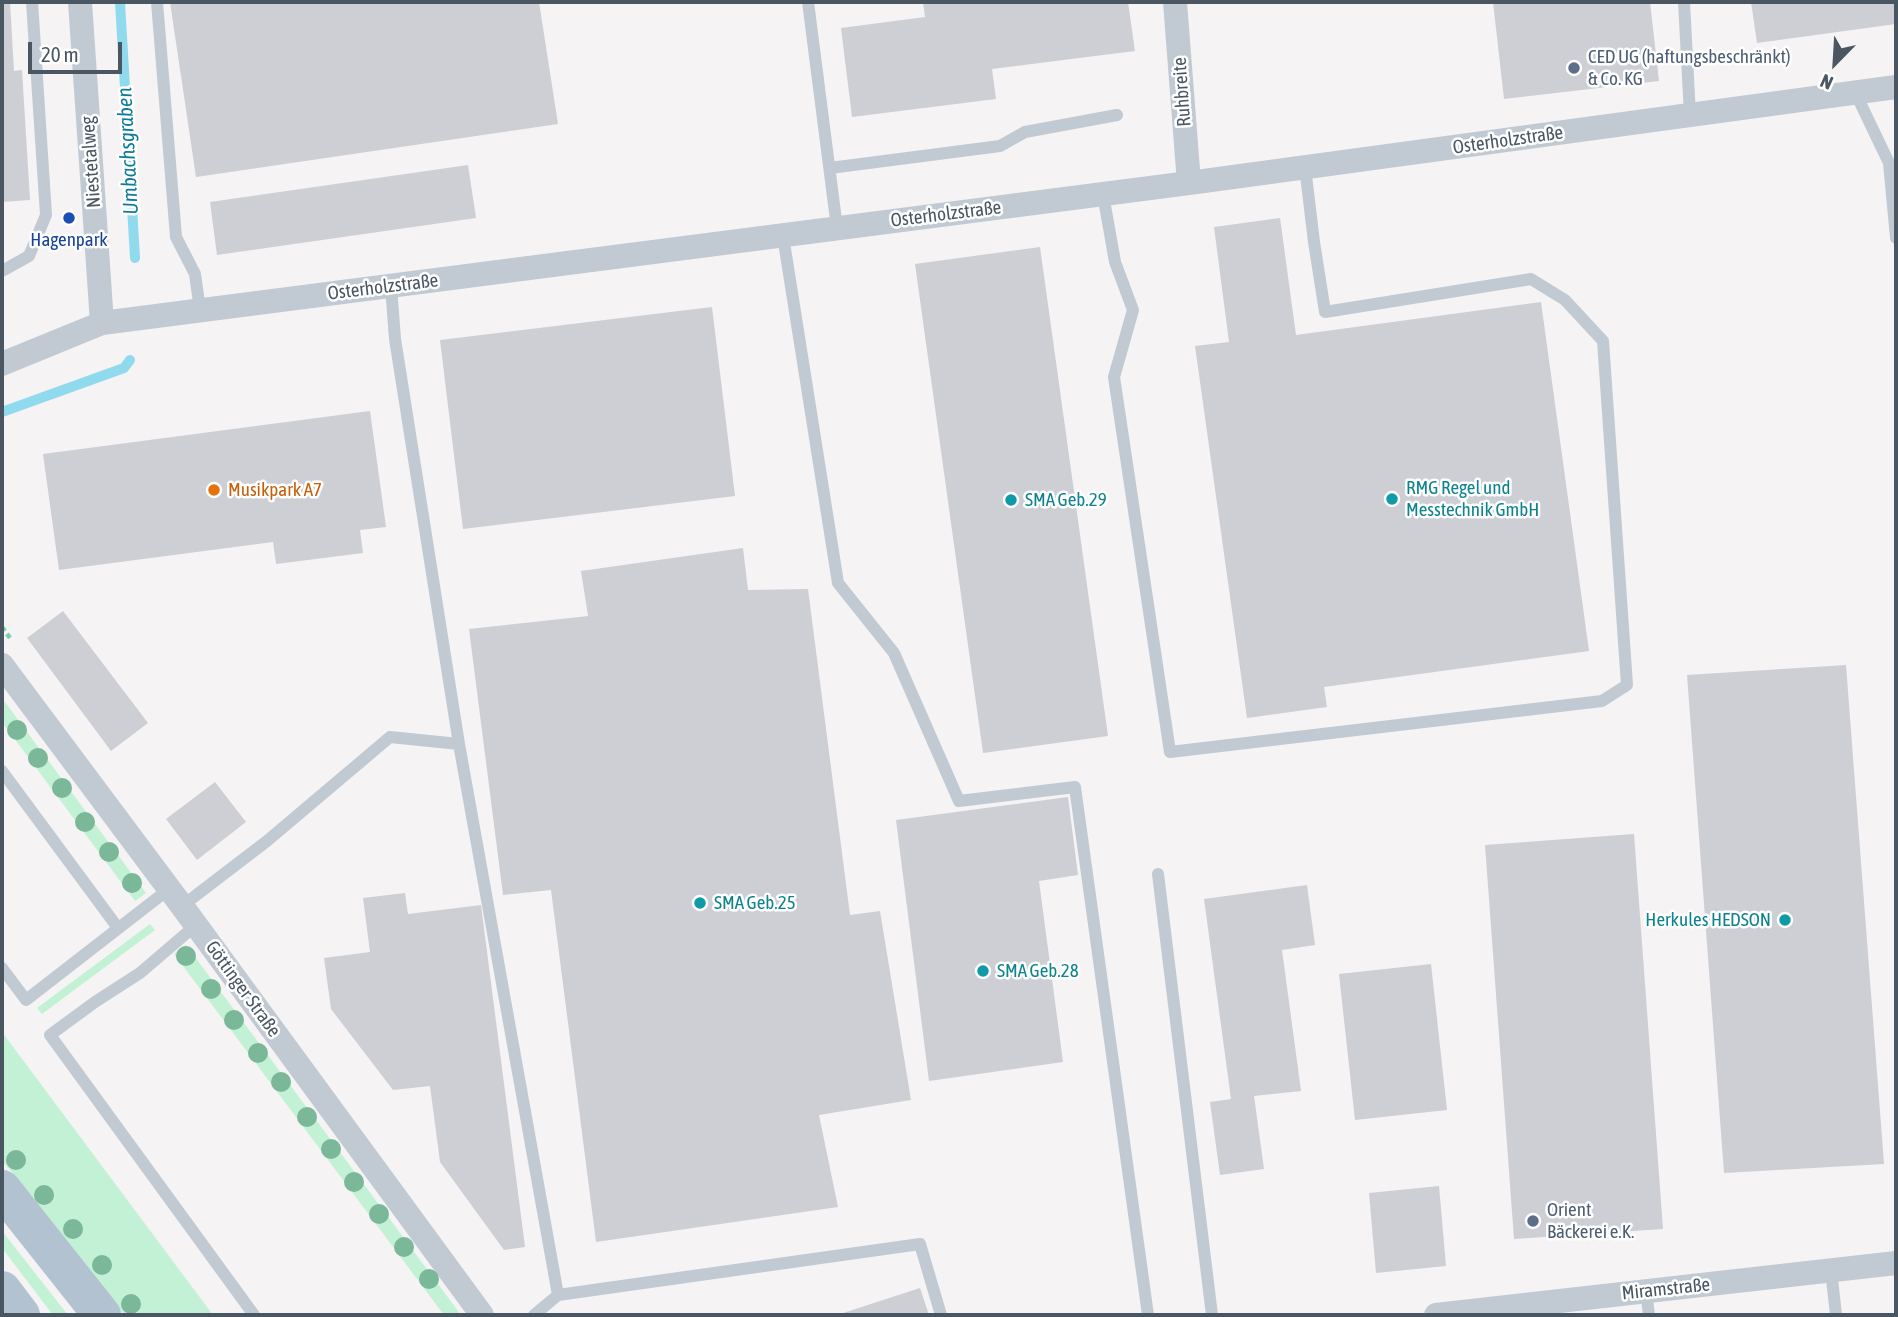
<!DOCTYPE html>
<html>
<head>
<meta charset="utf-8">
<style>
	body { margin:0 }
	#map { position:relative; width:1898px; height:1317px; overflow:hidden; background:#f5f3f3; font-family:"Asap Condensed",sans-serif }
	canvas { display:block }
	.frame { position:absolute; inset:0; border:4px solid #4a5661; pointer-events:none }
	.north { position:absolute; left:1800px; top:28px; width:70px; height:70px; -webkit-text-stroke:5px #fff; paint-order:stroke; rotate:204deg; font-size:19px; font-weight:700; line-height:28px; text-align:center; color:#4a5661 }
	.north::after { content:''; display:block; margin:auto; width:24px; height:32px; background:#4a5661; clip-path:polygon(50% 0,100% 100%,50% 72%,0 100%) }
	.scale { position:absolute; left:28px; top:42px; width:94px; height:32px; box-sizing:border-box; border:4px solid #4a5661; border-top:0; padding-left:9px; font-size:21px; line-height:24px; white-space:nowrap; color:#4a5661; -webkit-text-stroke:5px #fff; paint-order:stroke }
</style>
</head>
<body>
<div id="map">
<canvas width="1898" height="1317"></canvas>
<div class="frame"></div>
<div class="north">N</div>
<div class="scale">20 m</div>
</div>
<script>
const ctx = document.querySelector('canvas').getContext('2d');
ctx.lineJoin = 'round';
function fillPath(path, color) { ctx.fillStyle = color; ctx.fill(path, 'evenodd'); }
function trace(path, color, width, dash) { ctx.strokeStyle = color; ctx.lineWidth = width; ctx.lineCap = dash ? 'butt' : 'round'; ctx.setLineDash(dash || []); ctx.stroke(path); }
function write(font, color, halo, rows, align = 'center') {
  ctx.font = font + ' "Asap Condensed",sans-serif'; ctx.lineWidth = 5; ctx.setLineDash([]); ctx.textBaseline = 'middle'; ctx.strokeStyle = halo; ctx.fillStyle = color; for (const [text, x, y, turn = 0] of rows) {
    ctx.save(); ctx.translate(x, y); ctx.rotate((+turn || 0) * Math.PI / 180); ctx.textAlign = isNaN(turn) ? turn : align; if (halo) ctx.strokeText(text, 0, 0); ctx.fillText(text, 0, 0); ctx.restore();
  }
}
fillPath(new Path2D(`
	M2 698 146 893 135 901 2 722Z
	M150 924 155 930 42 1014 37 1008Z
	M186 945 461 1315H444L174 954Z
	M2 1032 213 1315H124L2 1160Z
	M2 1231 68 1315H53L2 1248Z`), '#c3f1d5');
trace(new Path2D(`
	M120 2 135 258
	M2 412 124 368 130 360`), '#90daee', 10);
fillPath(new Path2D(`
	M2 2H10L14 71 22 70 30 200 2 202Z
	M170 2H539L558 124 196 177Z
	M923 2H1128L1135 51 992 69 996 99 852 117 841 28 925 17Z
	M1493 2H1650L1659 81 1504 99Z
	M1751 2H1896V24L1757 43Z
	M468 165 476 218 217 255 210 202Z
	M1280 218 1296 335 1541 302 1589 651 1324 687 1327 707 1247 718 1195 346 1229 342 1214 227Z
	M1040 247 1108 736 983 753 915 264Z
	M712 307 735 496 463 529 440 340Z
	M370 411 386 527 360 530 363 553 276 564 273 542 59 570 43 454Z
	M743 548 748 590 808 589 850 915 880 911 911 1100 819 1115 838 1207 596 1242 551 890 503 895 469 629 588 616 581 571Z
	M63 611 148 723 111 751 27 638Z
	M1846 665 1884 1164 1724 1173 1687 675Z
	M215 782 246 822 197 860 166 819Z
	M1068 797 1078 875 1039 881 1063 1062 929 1081 896 820Z
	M1634 834 1663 1229 1514 1239 1485 845Z
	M1307 885 1315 945 1282 950 1301 1091 1254 1096 1264 1169 1220 1175 1210 1102 1231 1099 1204 899Z
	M405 893 408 914 481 905 525 1247 504 1250 440 1162 430 1086 393 1090 331 1009 324 958 370 952 363 898Z
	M1431 964 1447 1110 1355 1120 1339 974Z
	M1439 1186 1446 1266 1376 1273 1369 1193Z
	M920 1288 929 1315H837Z`), '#cdcfd5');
trace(new Path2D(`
	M2 627 10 638`), '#7ad0a6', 4.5, [5, 3.5]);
trace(new Path2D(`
	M157 2 176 237 195 274 200 310
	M808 2 837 228
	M1684 2 1690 115
	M1855 92 1889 163 1896 238
	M830 168 1000 146 1025 132 1117 115
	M1103 194 1115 262 1133 310 1114 377 1170 752 1602 701 1627 685 1603 341 1565 300 1531 279 1325 312 1314 242 1305 167
	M783 236 838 583 894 653 959 801 1075 787 1148 1315
	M2 271 29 256 46 215 32 2
	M391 286 395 339 459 744
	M2 771 118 928
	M1158 874 1212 1315
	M182 906 267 841 390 737 459 744 558 1295
	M196 925 140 973 95 1002 50 1035 254 1315
	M2 968 26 1000 169 889
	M1831 1270 1836 1315
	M1646 1291 1649 1315
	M534 1315 558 1295 920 1244 941 1315`), '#c1cad2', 12);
trace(new Path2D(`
	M80 2 102 323
	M1175 2 1189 183
	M2 364 102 323 1189 183 1896 87
	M2 665 182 906 482 1315
	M1436 1315 1896 1263`), '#c1cad2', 24);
trace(new Path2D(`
	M2 1189 102 1315
	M2 1290 21 1315`), '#b3c2d1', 38);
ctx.fillStyle = '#7bb799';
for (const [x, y] of [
	[17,730],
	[38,758],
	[62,788],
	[85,822],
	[109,852],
	[132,883],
	[186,956],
	[211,989],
	[234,1020],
	[258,1053],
	[281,1082],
	[307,1117],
	[331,1149],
	[16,1160],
	[354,1182],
	[44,1195],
	[379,1214],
	[73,1229],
	[404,1247],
	[102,1265],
	[429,1279],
	[131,1304]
]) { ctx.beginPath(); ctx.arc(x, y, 10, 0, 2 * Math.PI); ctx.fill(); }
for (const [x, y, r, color] of [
	[1574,68,7,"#5c6f8a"],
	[69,218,7,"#1a4fb4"],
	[214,490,7,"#e8710a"],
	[1392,499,7,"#0f9aa8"],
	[1011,500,7,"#0f9aa8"],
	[700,903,7,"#0f9aa8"],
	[1785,920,7,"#0f9aa8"],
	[983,971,7,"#0f9aa8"],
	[1533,1221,7,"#5c6f8a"]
]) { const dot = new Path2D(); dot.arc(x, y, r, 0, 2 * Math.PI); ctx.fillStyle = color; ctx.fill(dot); trace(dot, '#fff', 2.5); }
write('19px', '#4e5e75', '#fff', [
	["CED UG (haftungsbeschränkt)",1588,57],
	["& Co. KG",1588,79],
	["Orient",1547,1210],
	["Bäckerei e.K.",1547,1232]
], 'left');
write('19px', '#4a5661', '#fff', [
	["Ruhbreite",1182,92,-94],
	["Osterholzstraße",1508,140,-8],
	["Niestetalweg",91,162,-94],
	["Osterholzstraße",946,214,-7],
	["Osterholzstraße",383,287,-7],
	["Göttinger Straße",243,989,54],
	["Miramstraße",1666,1289,-6]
]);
write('19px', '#164399', '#fff', [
	["Hagenpark",69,240]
]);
write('19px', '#0d838f', '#fff', [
	["RMG Regel und",1406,488],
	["Messtechnik GmbH",1406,510],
	["SMA Geb.29",1025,500],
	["SMA Geb.25",714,903],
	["Herkules HEDSON",1771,920,"right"],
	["SMA Geb.28",997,971]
], 'left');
write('19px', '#c56008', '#fff', [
	["Musikpark A7",228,490]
], 'left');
write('italic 21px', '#0c7c9b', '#fff', [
	["Umbachsgraben",128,151,-93]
]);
</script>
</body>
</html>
